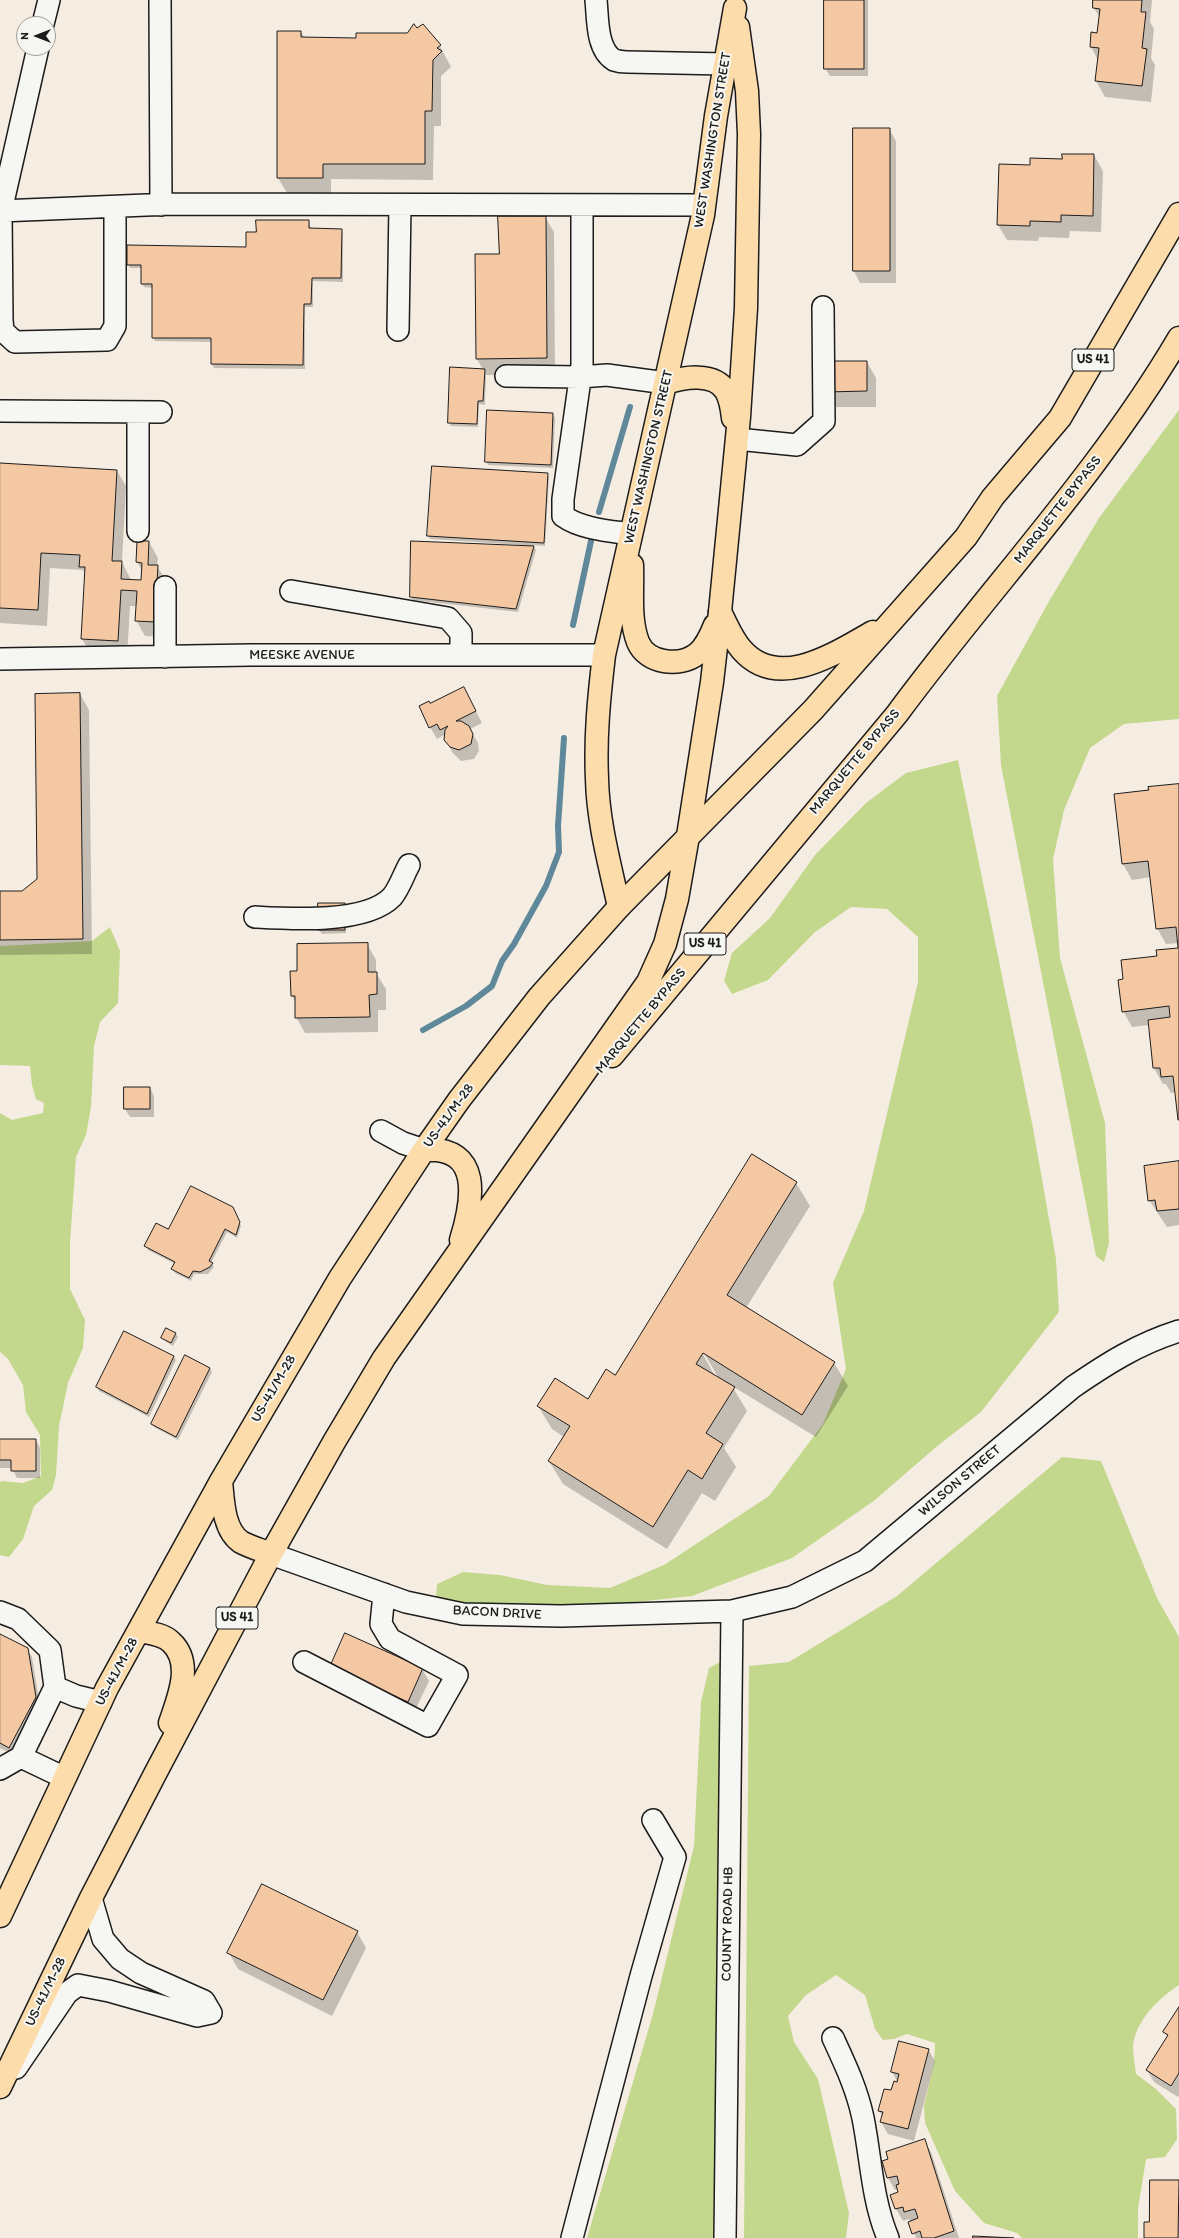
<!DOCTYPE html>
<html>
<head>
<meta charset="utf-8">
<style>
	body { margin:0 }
	#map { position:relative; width:1179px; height:2238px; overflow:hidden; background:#f6ede2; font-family:Itim,sans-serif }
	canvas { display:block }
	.north { position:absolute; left:16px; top:16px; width:40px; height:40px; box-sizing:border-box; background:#f6f6f2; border:1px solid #9f9f9c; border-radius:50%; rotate:270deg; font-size:11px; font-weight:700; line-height:16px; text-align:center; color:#1c1c1c }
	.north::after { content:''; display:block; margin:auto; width:14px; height:18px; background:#1c1c1c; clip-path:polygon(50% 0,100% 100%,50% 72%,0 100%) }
</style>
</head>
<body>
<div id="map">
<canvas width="1179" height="2238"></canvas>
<div class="north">N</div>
</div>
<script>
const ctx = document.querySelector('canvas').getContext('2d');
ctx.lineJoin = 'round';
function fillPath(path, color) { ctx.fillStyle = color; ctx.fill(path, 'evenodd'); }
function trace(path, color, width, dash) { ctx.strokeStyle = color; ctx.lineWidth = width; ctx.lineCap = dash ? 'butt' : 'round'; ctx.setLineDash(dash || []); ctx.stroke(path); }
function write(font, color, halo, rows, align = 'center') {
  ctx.font = font + ' Itim,sans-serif'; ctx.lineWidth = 4; ctx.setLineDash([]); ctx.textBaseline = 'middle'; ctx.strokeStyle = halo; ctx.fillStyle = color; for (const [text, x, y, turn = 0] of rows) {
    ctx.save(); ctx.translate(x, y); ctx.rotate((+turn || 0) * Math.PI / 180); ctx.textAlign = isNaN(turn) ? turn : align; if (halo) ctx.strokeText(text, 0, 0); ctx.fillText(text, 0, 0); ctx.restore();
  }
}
fillPath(new Path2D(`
	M1179 410V719L1124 724 1090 748 1064 810 1053 859 1060 958 1105 1123 1109 1243 1104 1262 1096 1256 1001 765 997 696 1048 603 1099 518Z
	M958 760 1033 1128 1056 1259 1059 1312 981 1412 936 1447 875 1500 792 1558 692 1596 562 1610 461 1608 436 1597 437 1584 463 1572 500 1575 547 1585 610 1588 664 1565 769 1496 823 1424 846 1369 833 1283 864 1211 918 982V937L887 909 851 907 815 932 768 980 732 994 724 981 732 953 770 918 815 855 866 803 906 773Z
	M110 927 120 951 118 1003 100 1022 94 1046 91 1107 86 1135 76 1157 70 1243V1289L85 1320 83 1348 68 1383 59 1426 56 1475 52 1490 34 1506 23 1539 9 1557 0 1555V1483L1 1481 23 1483 41 1476 40 1435 26 1412 23 1385 8 1359 0 1352V1113L12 1120 43 1113 44 1103 36 1099 32 1085 30 1066 0 1065V946L92 941Z
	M1062 1457 1101 1461 1157 1598 1179 1637V1985C1159 1998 1136 2020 1133 2046 1133 2055 1135 2065 1136 2074L1156 2089 1176 2109 1177 2139 1165 2157 1146 2159 1138 2209V2238H1022L1017 2233 984 2223 955 2191 925 2123 924 2106 934 2063 935 2043 907 2034 894 2039 883 2040 875 2029 865 1995 836 1975 806 1995 788 2016 794 2042 818 2079 849 2213 846 2238H744L749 1666 789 1662 897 1596Z
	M724 1660 720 2238H587L653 2014 694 1846 701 1702 709 1668Z`), '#c3d88d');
fillPath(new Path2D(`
	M825 0H868V76H830L825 68Z
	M1094 0H1152L1150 22 1154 29 1151 58 1155 65 1151 102 1105 97 1096 81 1098 60 1091 47 1098 34 1100 18 1094 8Z
	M417 30 440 46 451 67 441 76V126H434L433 180 331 179V194L287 193 278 178 301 32 305 38 357 39 407 34Z
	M854 129H889L896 141V283H860L854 271Z
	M1094 155 1103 171 1101 232 1070 231 1069 238 1039 237 1038 241 1007 240 998 225 1031 166Z
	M545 217 554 232 555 374 486 375 485 405 479 404 478 427 451 426 449 423 483 370 477 359 500 255Z
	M309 221 311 229 341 230 343 233V282L313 281V307H305V369L214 368 212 364V342L155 341 153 337V288L144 287 142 284V268H130L128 264 247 248 257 233Z
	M867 362 876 378V407H836L827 391Z
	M553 414 555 418 553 468 488 465 486 461Z
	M0 464 117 471 126 486 122 562 131 580 142 581V571L137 562 149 542 158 558 157 566 167 582 163 637 145 636 136 620 137 606H130L127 657 91 655 82 639 85 575 83 570 50 568 47 626 0 623Z
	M547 474 549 477 545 546 533 545 536 550 518 612 413 600 411 596 521 547 522 545 430 539 428 536Z
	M80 694 89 710 92 954 0 955V892H23L38 879Z
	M470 700 482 723 470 729 478 743 479 751 474 759 461 761 452 752 444 735 437 739 430 727V705Z
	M1179 785V946V943L1166 944 1157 928 1151 877 1132 880 1123 864 1115 795Z
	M319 904H344L346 907V933L322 934 319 930Z
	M367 944 376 960V973L386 989V1010H378V1032L305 1033 296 1017V1003L292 996 298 972Z
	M1179 949V1118L1176 1092 1171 1093 1166 1084H1163L1154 1068 1149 1025 1132 1027 1123 1011 1124 980 1158 957Z
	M125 1088H150L154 1096V1117H130L125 1109Z
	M1179 1162V1225L1167 1227 1149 1200Z
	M796 1183 810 1206 746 1308 834 1363 848 1386 816 1437 732 1386 747 1411 724 1448 736 1467 715 1501 702 1493 667 1549 563 1484 549 1461 564 1437 552 1429 538 1406 588 1400 616 1376ZM701 1348 718 1377 715 1376 700 1349Z
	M235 1212 241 1226 237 1238 227 1232 211 1263 214 1267 208 1274H194L191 1281 175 1273 173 1269 175 1264 148 1250 146 1246 169 1231Z
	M176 1334 178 1337 173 1346 165 1341 162 1338Z
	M174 1357 176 1360 149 1417 99 1391 97 1387Z
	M210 1368 212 1372 178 1440 154 1427 152 1424Z
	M0 1440H36L40 1448V1478H17L12 1468H0Z
	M0 1635 27 1649 32 1657 40 1706 14 1755 0 1748Z
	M422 1669 429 1681 414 1713 338 1678Z
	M357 1932 366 1948 332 2016 238 1969 229 1953Z
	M1179 2008V2095L1178 2097 1154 2082 1147 2070 1168 2037 1164 2032Z
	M928 2049 935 2061 914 2141 888 2134 881 2122 883 2117 879 2111 898 2083 892 2072Z
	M924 2141 931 2152 959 2238H916L909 2219 903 2221 896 2209 891 2196 900 2193 898 2189 895 2190 888 2178 883 2162Z
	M1178 2182 1179 2238H1145L1150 2223Z`), '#0003');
trace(new Path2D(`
	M599 512 630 407
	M573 625 591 541
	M423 1030 466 1006 492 986 502 961 514 944 546 886 559 852 558 826 564 738`), '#5f899a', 6);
const building = new Path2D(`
	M824 0H864V69H824Z
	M1093 0H1142L1141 12H1146L1142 48 1147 49 1142 86 1095 81 1099 48 1090 47 1091 32 1097 33 1100 9 1093 8Z
	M414 24 417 28 423 24 441 45 437 48 442 51 433 60 432 111H425V164H323V178H277V31H301V37L356 38V33H407Z
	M853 128H890V271H853Z
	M1062 154H1094L1093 216 1061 215V222L1030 221V226L997 225 999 164 1030 165V158L1062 159Z
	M498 216H546L547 358 476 359 475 254H499Z
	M256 220H309V228L342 229 341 278H312L311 304H304L303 365 211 364V338H152V284H141V265H127V245L246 247V232H256Z
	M826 361H867V391L826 392Z
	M450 367 485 369 483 401H478L477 424 448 423Z
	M487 410 553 413 551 465 485 462Z
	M0 463 117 470 112 561H122L121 579 141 580 142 563 136 562 137 541H149L148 565H158L155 622 135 621 137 591 121 590 118 641 81 639 85 567H79L80 555 41 553 38 610 0 608Z
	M432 466 548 473 544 543 427 536Z
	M411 541 534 546 516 609 410 597Z
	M464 687 476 711 456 721H461L469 726 473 734 471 744 459 750 450 747 444 740 445 730 448 726 440 730 437 724 429 728 419 706 429 701 430 703Z
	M80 693 83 939 0 940V891H22L37 879 35 694Z
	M1179 784V1120H1178L1173 1076 1161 1077 1160 1068H1153L1148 1020 1170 1017 1169 1006 1122 1012 1118 980 1123 979 1121 960 1157 956 1156 950 1178 948 1176 927 1156 929 1148 861 1122 864 1114 794 1149 790 1148 787Z
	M318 903H345V930H318Z
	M368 943V972H377V994L369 995 370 1017 295 1018V996H291L290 971H297V944Z
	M124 1087H150V1109H124Z
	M752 1154 797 1182 727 1295 835 1362 802 1415 703 1353 696 1364 735 1387 706 1433 723 1444 702 1479 688 1470 653 1527 548 1461 570 1426 537 1406 555 1378 588 1399 606 1369 615 1375Z
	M1179 1161V1209L1157 1211 1155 1200 1148 1201 1144 1166Z
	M191 1186 233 1207 240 1222 236 1235 225 1229 209 1261 213 1263 210 1267 200 1272 193 1271 189 1278 171 1269 175 1262 144 1246 156 1223 168 1229Z
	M166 1328 176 1333 171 1343 161 1338Z
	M124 1331 174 1356 147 1414 96 1387Z
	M185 1355 210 1368 176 1437 151 1424Z
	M0 1439H36V1471H11V1460H0Z
	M345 1633 423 1668 408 1702 330 1667Z
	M0 1634 28 1648 36 1697 9 1748 0 1743Z
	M262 1884 358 1931 323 2000 227 1953Z
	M1179 2007V2073L1171 2086 1146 2070 1168 2035 1163 2032Z
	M899 2041 929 2049 908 2129 880 2122 883 2112 878 2111 884 2089 891 2090 894 2081 897 2082 899 2074 891 2072Z
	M925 2139 954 2231 934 2238H922L920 2231 912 2234 908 2222 918 2218 915 2209 904 2212 903 2207 895 2209 890 2195 898 2192 896 2185 899 2184 897 2176 887 2178 882 2161 888 2159 886 2152Z
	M1150 2180H1179L1178 2238H1144V2222H1149Z
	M973 2236 1014 2238H973Z`);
fillPath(building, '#f5c8a4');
trace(building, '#1c1c1c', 1);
const minor = new Path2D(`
	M160 0 161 205
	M596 0C598 18 596 49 614 60 617 61 623 62 627 62L725 64
	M43 24 49 0
	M38 48 1 211 2 320 3 331 15 342 107 340 115 326V207
	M582 205V365L563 499V516C581 529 610 531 631 534
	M0 211 171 204 704 205
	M398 330 400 205
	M506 376 580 377 607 375 666 383
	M0 411 161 412
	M138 412V531
	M737 439 797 445 824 421 823 307
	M165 587V657
	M291 591 448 618 461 633V655
	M0 659 251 655H604
	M255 917C290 919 366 924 392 897 399 889 404 874 409 865
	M381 1131 403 1143 424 1150
	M271 1554 406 1602 463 1614 561 1616 732 1611 792 1597 865 1561 1073 1387C1108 1363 1138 1344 1179 1331
	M0 1612 18 1619 50 1650 55 1687 21 1757 0 1769
	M304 1662 428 1726 457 1675 390 1639 381 1624 384 1594
	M55 1687 76 1696 101 1702
	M21 1757 65 1778
	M833 2038C845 2064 857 2089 863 2118 871 2158 872 2200 888 2238
	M16 2068 67 1993 78 1985 109 1991 197 2016 211 2013 204 2001 141 1973 120 1959 103 1939 91 1898
	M572 2238 641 1976 675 1857 653 1820
	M725 2238 732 1611`);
const major = new Path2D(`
	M666 383C684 377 714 372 726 391 731 400 732 409 733 418
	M632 565C633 590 629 619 638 642 647 664 680 667 697 654 706 647 711 635 715 625
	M688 836 712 682 720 612 739 417 746 308 749 134 747 91 738 27
	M619 907C610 865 598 823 597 779 595 737 599 697 604 655L703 215 716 116 735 8`);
const highway = new Path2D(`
	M720 612C727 625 732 639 742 650 779 692 837 652 873 632
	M612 1056 897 714C990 588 1099 474 1179 338
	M424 1150C483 1146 473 1201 461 1240
	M221 1481C223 1500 223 1530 241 1542 250 1547 261 1550 271 1554
	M139 1631C149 1633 163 1634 171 1642 194 1663 178 1699 170 1723
	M0 1916 107 1688 221 1481 340 1278 424 1150 459 1100 539 997 619 907 813 710 966 537 993 497 1060 418 1179 214
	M0 2087 91 1898 155 1774 271 1554 334 1442 384 1358 648 982 665 944 677 899 688 836`);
trace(minor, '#1c1c1c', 24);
trace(major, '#1c1c1c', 25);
trace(highway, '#1c1c1c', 25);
trace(minor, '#f6f6f2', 21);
trace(major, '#fddcac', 22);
trace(highway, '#fddcac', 22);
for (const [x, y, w] of [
	[1093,360,42],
	[705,944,42],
	[237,1618,42]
]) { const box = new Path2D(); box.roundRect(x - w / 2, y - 11, w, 22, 3); ctx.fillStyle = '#f6f6f2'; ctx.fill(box); trace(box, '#1c1c1c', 1); }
write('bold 13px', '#1c1c1c', null, [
	["US 41",1093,360],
	["US 41",705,944],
	["US 41",237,1618]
]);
write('14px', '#1c1c1c', '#f6f6f2', [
	["WEST WASHINGTON STREET",713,140,-81],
	["WEST WASHINGTON STREET",649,457,-77],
	["MARQUETTE BYPASS",1058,510,-52],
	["MEESKE AVENUE",302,655],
	["MARQUETTE BYPASS",855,762,-50],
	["MARQUETTE BYPASS",641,1021,-50],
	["US-41/M-28",449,1116,-54],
	["US-41/M-28",274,1389,-60],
	["WILSON STREET",960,1481,-40],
	["BACON DRIVE",497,1613,3],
	["US-41/M-28",117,1672,-62],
	["COUNTY ROAD HB",728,1924,-89],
	["US-41/M-28",46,1992,-64]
]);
</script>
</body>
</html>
